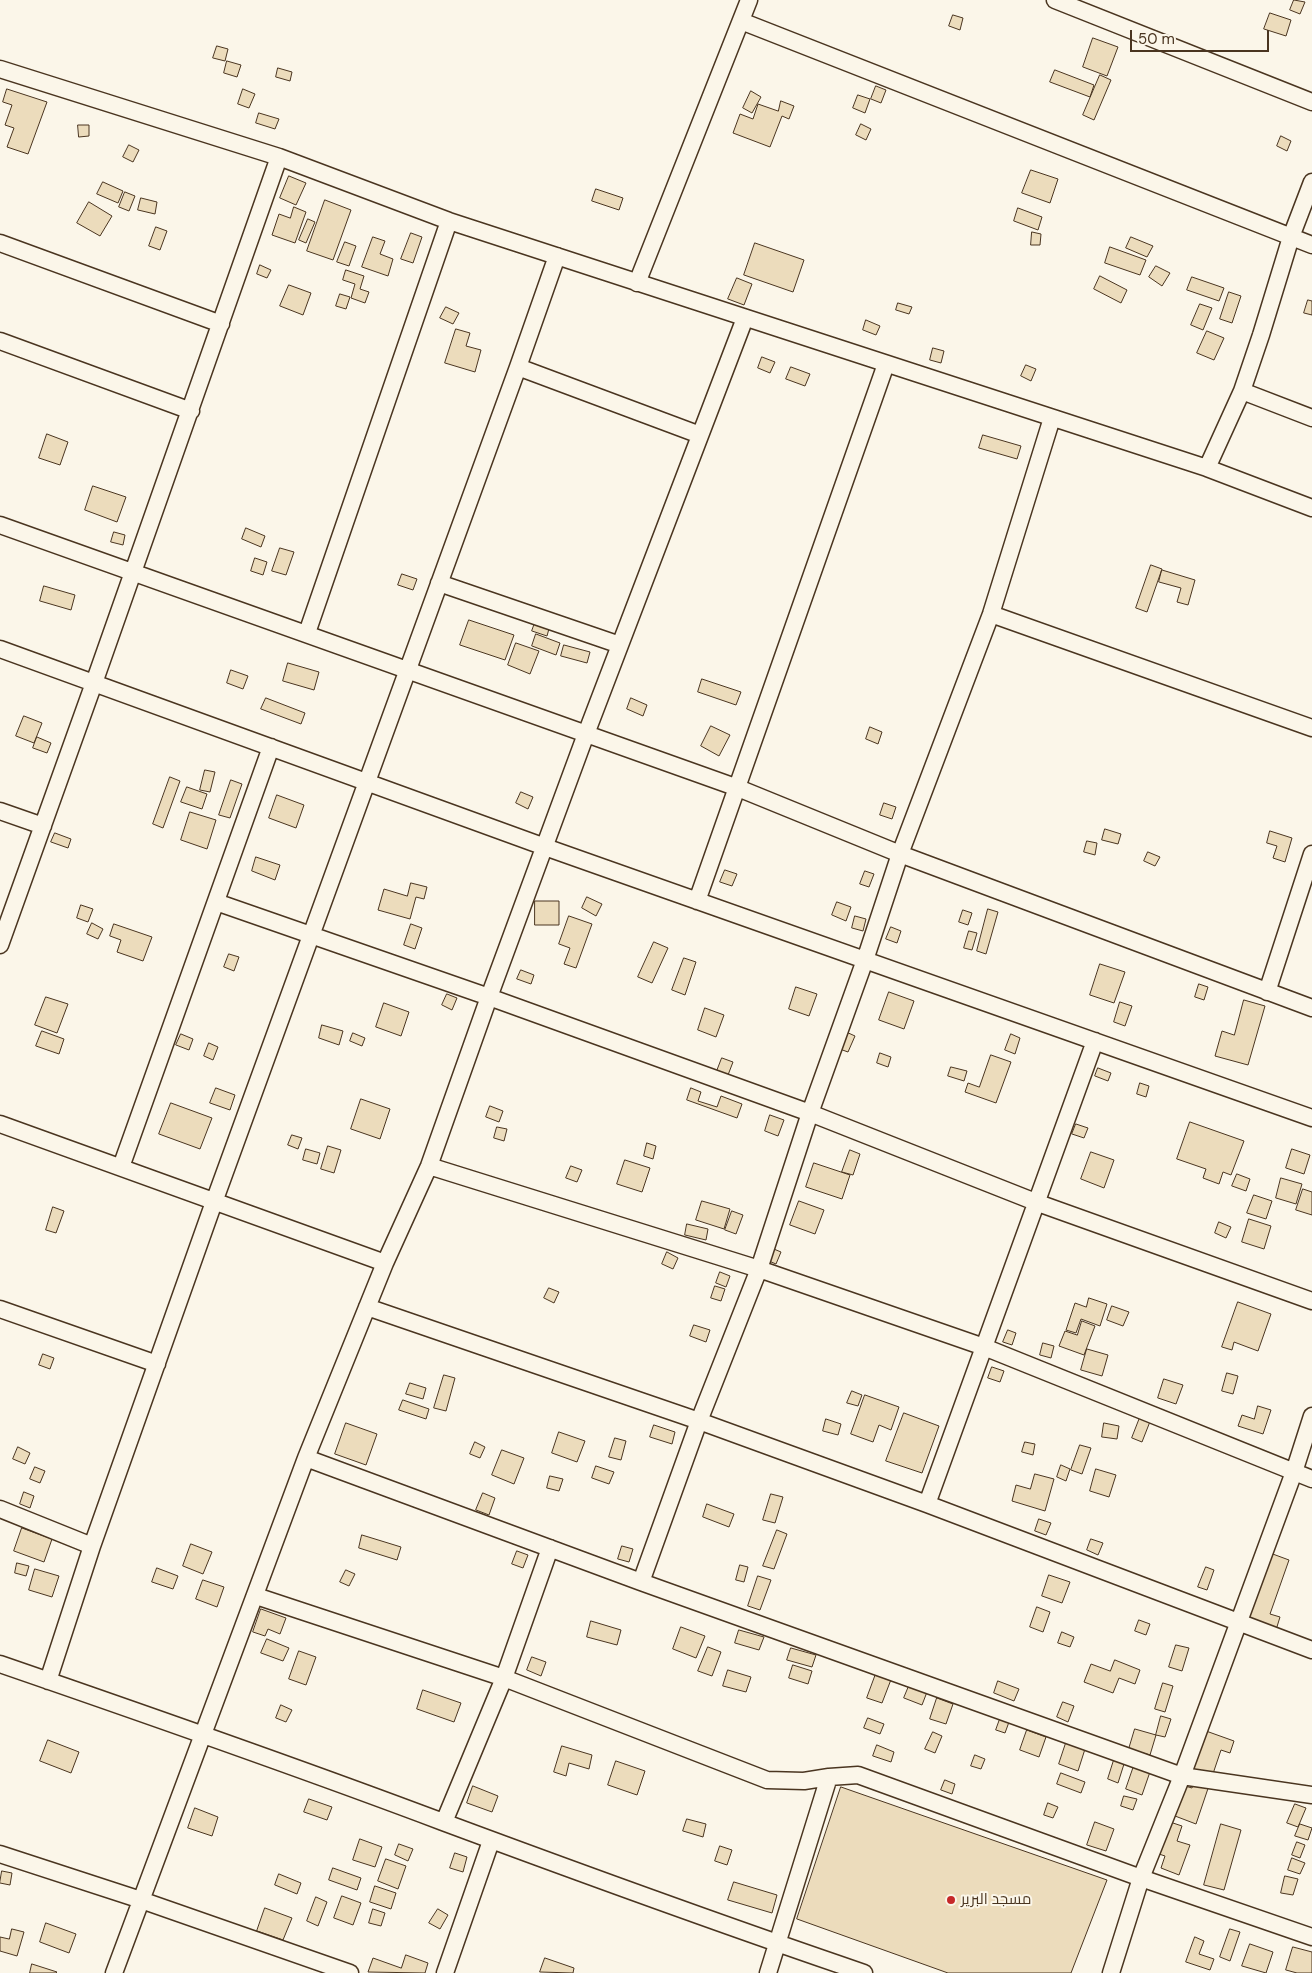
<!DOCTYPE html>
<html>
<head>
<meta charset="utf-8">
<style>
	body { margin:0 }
	#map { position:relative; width:1312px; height:1973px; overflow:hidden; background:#fbf6e9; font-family:"DM Sans",sans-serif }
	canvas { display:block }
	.scale { position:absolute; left:1130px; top:30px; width:139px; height:22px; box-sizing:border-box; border:2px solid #4a3520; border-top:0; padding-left:6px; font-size:15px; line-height:18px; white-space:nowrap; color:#4a3520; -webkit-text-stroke:4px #fbf6e9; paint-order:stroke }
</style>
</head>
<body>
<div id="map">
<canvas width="1312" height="1973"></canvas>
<div class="scale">50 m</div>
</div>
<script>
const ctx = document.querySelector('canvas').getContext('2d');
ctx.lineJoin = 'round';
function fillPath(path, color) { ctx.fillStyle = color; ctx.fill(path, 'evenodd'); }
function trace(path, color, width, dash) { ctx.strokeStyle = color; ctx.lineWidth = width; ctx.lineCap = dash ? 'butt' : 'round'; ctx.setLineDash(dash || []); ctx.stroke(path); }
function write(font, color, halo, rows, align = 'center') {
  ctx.font = font + ' "DM Sans",Cairo,sans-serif'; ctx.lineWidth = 4; ctx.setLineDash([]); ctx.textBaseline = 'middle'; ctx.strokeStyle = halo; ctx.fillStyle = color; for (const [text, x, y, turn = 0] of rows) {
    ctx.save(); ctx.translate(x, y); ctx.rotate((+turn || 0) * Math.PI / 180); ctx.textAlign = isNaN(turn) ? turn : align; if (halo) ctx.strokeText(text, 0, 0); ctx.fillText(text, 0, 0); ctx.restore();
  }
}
const building = new Path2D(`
	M1294 0 1305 2 1300 14 1290 10Z
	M1270 13 1291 20 1286 36 1264 29Z
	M953 15 963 18 960 30 949 26Z
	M1093 38 1118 47 1107 76 1083 67Z
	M217 46 228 49 225 61 213 58Z
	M227 61 241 65 237 77 224 73Z
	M278 68 292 72 290 81 276 77Z
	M1055 70 1094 85 1090 97 1050 82Z
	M1100 75 1111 80 1094 120 1083 115Z
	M876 86 886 90 881 103 871 99Z
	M7 89 47 102 28 154 7 147 14 128 5 125 12 105 3 102Z
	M243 89 255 94 249 108 238 104Z
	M751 91 761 97 752 113 743 108Z
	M858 95 870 99 865 113 853 108Z
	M781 101 794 106 789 119 782 116 770 147 733 133 740 114 753 119 758 104 778 111Z
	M259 113 279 119 275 129 256 123Z
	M861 124 871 129 866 140 856 135Z
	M78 125H89V136L79 137Z
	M1281 136 1291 141 1287 151 1277 146Z
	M129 145 139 150 133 162 123 157Z
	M1031 170 1058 179 1050 203 1022 193Z
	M289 176 306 183 296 205 280 198Z
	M103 182 123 191 118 203 97 194Z
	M596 189 623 198 619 210 592 201Z
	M125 192 135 196 129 211 119 207Z
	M141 198 157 202 155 214 138 210Z
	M325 200 351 210 333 260 307 251Z
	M89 202 112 216 100 236 77 223Z
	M294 207 306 212 295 243 272 235 279 214 290 218Z
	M1018 208 1042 217 1038 230 1014 221Z
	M308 219 315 222 306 243 299 240Z
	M156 227 167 231 160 250 149 246Z
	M1032 232 1041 234 1040 245H1031Z
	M411 233 422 237 413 263 401 259Z
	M373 237 385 241 380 254 393 259 388 276 362 267Z
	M1131 237 1153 246 1147 257 1126 248Z
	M345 242 356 246 349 266 337 262Z
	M755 243 804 260 793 292 744 275Z
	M1110 247 1146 260 1140 275 1105 263Z
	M260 265 271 270 267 278 257 274Z
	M1156 266 1170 273 1162 286 1149 277Z
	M346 270 364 276 360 289 369 292 365 303 351 298 355 284 343 280Z
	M1100 276 1127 290 1121 303 1094 289Z
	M1192 277 1224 288 1219 301 1187 290Z
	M737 278 752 284 744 305 728 299Z
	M289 285 311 293 303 315 280 306Z
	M1229 292 1241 296 1232 323 1220 319Z
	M340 294 350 297 346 309 336 306Z
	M1308 300 1312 301V315L1304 313Z
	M898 303 912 307 909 314 896 310Z
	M1200 304 1212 308 1203 330 1191 325Z
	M446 307 459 313 453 324 440 318Z
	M866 320 880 326 876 335 863 330Z
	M456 329 470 333 466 346 481 350 475 372 445 363Z
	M1207 331 1224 338 1214 360 1197 353Z
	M933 348 944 351 941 363 930 360Z
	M762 357 775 362 770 373 758 368Z
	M1026 365 1036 369 1031 381 1021 376Z
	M791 367 810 374 805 386 786 379Z
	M47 434 68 442 60 465 39 458Z
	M983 435 1021 446 1017 459 979 448Z
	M93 486 126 497 117 522 85 510Z
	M246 528 265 536 261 547 242 539Z
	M114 532 125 535 123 545 111 542Z
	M280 548 294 552 286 575 272 571Z
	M255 558 267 562 263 575 251 571Z
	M1151 565 1162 569 1147 612 1136 608Z
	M1162 570 1195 580 1188 605 1177 602 1181 588 1159 582Z
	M402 574 417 579 413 590 398 585Z
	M44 586 75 595 71 610 40 601Z
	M469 620 514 635 505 660 460 645Z
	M536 620 550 625 547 636 532 631Z
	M536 634 560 643 556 655 532 646Z
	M516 643 539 651 530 674 508 665Z
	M564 645 590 652 587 663 561 656Z
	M288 663 319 672 314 690 283 681Z
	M231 670 248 676 243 689 227 683Z
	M702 679 741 692 736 705 698 692Z
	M266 698 305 713 301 724 261 709Z
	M631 698 647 705 643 716 627 709Z
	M24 716 42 723 34 743 16 736Z
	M711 726 730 735 719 756 701 746Z
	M870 727 882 732 878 744 866 739Z
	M37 737 51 743 47 753 33 748Z
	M205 770 215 772 210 792 200 790Z
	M170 777 180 781 163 828 153 824Z
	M231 780 242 784 230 818 219 815Z
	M187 787 207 794 202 809 181 802Z
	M521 792 533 797 528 809 516 803Z
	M277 795 304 805 296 828 269 818Z
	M884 803 896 807 892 819 880 815Z
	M190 812 216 820 207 849 181 840Z
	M1105 829 1121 834 1118 844 1102 840Z
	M1270 831 1292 838 1285 862 1273 858 1277 846 1267 843Z
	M55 833 71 839 68 848 51 842Z
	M1087 841 1097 843 1095 855 1084 852Z
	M1148 852 1160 857 1155 866 1144 861Z
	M256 857 280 865 275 880 252 871Z
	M725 870 737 874 732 886 720 882Z
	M865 871 874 874 869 887 860 884Z
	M411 883 427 887 424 899 416 897 410 919 378 910 384 889 407 896Z
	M587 897 602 904 596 916 582 908Z
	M535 901H559V925H535Z
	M837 902 851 907 846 921 832 915Z
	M81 905 93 909 88 922 77 918Z
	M988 909 998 912 986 954 977 951Z
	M963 910 972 913 968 925 959 922Z
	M569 916 592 924 576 968 564 964 570 948 559 944Z
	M855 916 866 919 863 931 852 928Z
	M92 923 103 929 98 939 87 934Z
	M114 924 152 937 143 961 117 952 121 940 110 936Z
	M411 924 422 928 415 949 404 945Z
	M891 927 901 931 897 943 886 939Z
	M969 931 977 933 972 950 964 948Z
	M654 942 668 948 652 983 638 977Z
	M229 954 239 957 234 971 224 967Z
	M684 958 696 962 685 995 672 990Z
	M1100 964 1125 972 1114 1003 1090 995Z
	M521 970 534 975 531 984 517 979Z
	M1199 984 1208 987 1204 1000 1195 997Z
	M796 987 817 994 809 1016 789 1009Z
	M889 992 914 1001 904 1029 879 1020Z
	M447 994 457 998 452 1010 442 1005Z
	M46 997 68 1004 57 1033 35 1025Z
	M1244 1000 1265 1006 1248 1065 1215 1056 1222 1031 1234 1035Z
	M1120 1002 1132 1006 1125 1026 1114 1022Z
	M384 1003 409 1012 401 1036 376 1027Z
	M705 1008 724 1015 716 1037 698 1030Z
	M322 1025 343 1031 339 1045 319 1038Z
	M42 1031 64 1039 59 1054 36 1046Z
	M844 1031 855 1036 848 1052 837 1048Z
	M353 1033 365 1038 362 1046 350 1041Z
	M181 1034 193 1039 189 1050 176 1045Z
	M1011 1034 1020 1038 1015 1054 1005 1050Z
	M209 1043 218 1047 213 1060 204 1056Z
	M880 1053 891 1057 888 1067 877 1063Z
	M991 1055 1011 1062 996 1103 965 1092 968 1083 979 1087Z
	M722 1058 733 1062 728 1075 717 1071Z
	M951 1067 967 1071 964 1081 948 1076Z
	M1098 1068 1111 1073 1108 1081 1095 1076Z
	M1140 1083 1149 1086 1146 1097 1137 1094Z
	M216 1088 235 1095 230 1110 210 1103Z
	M691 1088 701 1092 698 1101 717 1107 721 1096 742 1104 737 1118 687 1100Z
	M361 1099 390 1109 380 1139 351 1129Z
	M171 1103 212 1118 200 1149 159 1134Z
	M490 1106 503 1111 499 1122 486 1117Z
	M770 1115 784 1120 778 1136 765 1131Z
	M1190 1122 1244 1141 1231 1175 1223 1172 1219 1184 1203 1178 1206 1169 1177 1159Z
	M1076 1124 1088 1128 1084 1138 1072 1134Z
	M497 1127 507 1129 504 1141 494 1138Z
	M292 1135 302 1138 298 1149 288 1145Z
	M647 1143 656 1146 653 1159 644 1156Z
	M328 1146 341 1150 334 1173 321 1169Z
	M306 1149 320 1153 317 1164 303 1160Z
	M1292 1149 1310 1155 1304 1174 1286 1168Z
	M850 1150 860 1154 853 1175 842 1172Z
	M1091 1152 1114 1160 1104 1188 1081 1179Z
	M625 1160 650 1168 642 1192 617 1184Z
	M814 1163 850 1175 842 1199 806 1187Z
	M571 1166 582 1170 577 1182 566 1178Z
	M1237 1174 1250 1179 1246 1191 1232 1186Z
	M1281 1178 1302 1184 1296 1204 1276 1198Z
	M1303 1189 1312 1192V1215L1296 1210Z
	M1254 1195 1272 1201 1266 1219 1247 1213Z
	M702 1201 730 1209 724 1229 696 1220Z
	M799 1201 824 1210 815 1234 790 1225Z
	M53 1207 64 1211 56 1233 46 1230Z
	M732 1211 743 1215 736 1234 725 1230Z
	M1249 1219 1271 1226 1264 1249 1242 1242Z
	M1219 1222 1231 1227 1226 1238 1215 1233Z
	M687 1224 708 1229 706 1240 685 1235Z
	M769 1247 781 1252 776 1264 764 1259Z
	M667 1252 678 1258 673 1269 662 1264Z
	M720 1272 730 1276 726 1287 716 1283Z
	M715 1286 725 1289 721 1301 711 1298Z
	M549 1288 559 1292 554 1303 544 1298Z
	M1089 1298 1107 1304 1100 1326 1081 1319 1076 1333 1066 1330 1075 1303 1086 1307Z
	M1238 1302 1271 1314 1258 1351 1234 1342 1232 1350 1222 1347Z
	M1112 1306 1129 1312 1123 1326 1107 1320Z
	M1082 1321 1095 1326 1084 1355 1059 1346 1065 1331 1077 1335Z
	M694 1325 710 1330 706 1342 690 1336Z
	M1008 1330 1016 1333 1012 1345 1003 1342Z
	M1043 1343 1054 1346 1051 1358 1040 1355Z
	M1087 1349 1108 1355 1102 1376 1081 1370Z
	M43 1354 54 1358 50 1369 39 1365Z
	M992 1367 1004 1371 1000 1382 988 1378Z
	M1227 1373 1238 1376 1233 1394 1222 1391Z
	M444 1375 455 1378 446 1411 434 1408Z
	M1164 1379 1183 1385 1176 1404 1158 1398Z
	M410 1383 426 1388 423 1399 406 1394Z
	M852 1391 862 1395 858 1406 847 1403Z
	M865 1395 899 1407 891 1430 879 1425 873 1442 851 1434Z
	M403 1400 429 1409 426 1419 399 1410Z
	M1258 1406 1271 1410 1263 1434 1238 1426 1242 1415 1254 1419Z
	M904 1413 939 1426 922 1473 886 1461Z
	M1141 1415 1151 1419 1142 1442 1132 1438Z
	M826 1419 841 1424 838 1435 823 1431Z
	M346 1423 377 1434 366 1465 335 1454Z
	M1104 1423 1119 1426 1117 1439 1102 1437Z
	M654 1425 675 1432 672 1444 650 1437Z
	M559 1432 585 1441 577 1462 552 1453Z
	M615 1438 626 1441 621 1460 609 1457Z
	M475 1442 485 1447 480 1458 470 1454Z
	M1025 1442 1035 1444 1033 1455 1022 1452Z
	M1080 1445 1091 1448 1082 1474 1071 1470Z
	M18 1447 30 1453 25 1464 13 1459Z
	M502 1450 524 1458 514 1484 492 1475Z
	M1061 1465 1070 1469 1066 1481 1057 1477Z
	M596 1466 614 1472 609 1484 592 1478Z
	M35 1467 45 1471 40 1483 30 1479Z
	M1096 1469 1116 1475 1109 1497 1090 1491Z
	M1035 1474 1054 1479 1045 1511 1012 1501 1016 1485 1030 1489Z
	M550 1476 563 1479 559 1491 547 1488Z
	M24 1492 34 1496 30 1508 20 1504Z
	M483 1493 495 1498 489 1515 476 1510Z
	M771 1494 783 1497 775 1523 763 1520Z
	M707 1504 734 1514 729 1527 703 1517Z
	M1039 1519 1051 1523 1046 1535 1035 1531Z
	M22 1528 52 1539 44 1562 14 1551Z
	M777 1530 787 1534 774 1569 763 1566Z
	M362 1535 401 1547 397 1560 359 1548Z
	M1091 1539 1103 1543 1098 1555 1087 1550Z
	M191 1544 212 1552 203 1574 183 1566Z
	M622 1546 633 1549 629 1562 618 1559Z
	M517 1551 528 1555 523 1568 512 1564Z
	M1270 1553 1289 1560 1270 1614 1280 1617 1276 1630 1245 1619Z
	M17 1563 29 1566 26 1576 15 1573Z
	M740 1565 748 1567 744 1582 736 1580Z
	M1206 1567 1214 1570 1207 1590 1198 1587Z
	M157 1568 178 1576 173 1589 152 1582Z
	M35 1569 59 1576 52 1597 29 1590Z
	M346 1570 355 1574 349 1586 340 1582Z
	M1049 1575 1070 1582 1062 1603 1042 1596Z
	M758 1576 771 1580 760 1610 748 1606Z
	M203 1580 224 1587 217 1607 196 1599Z
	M1037 1607 1050 1612 1043 1632 1030 1627Z
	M261 1609 286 1618 280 1634 268 1629 265 1636 253 1632Z
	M1139 1620 1150 1624 1146 1635 1135 1631Z
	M591 1621 621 1630 617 1645 587 1637Z
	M681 1627 705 1636 696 1658 673 1649Z
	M739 1630 764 1637 759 1650 735 1643Z
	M1062 1632 1074 1637 1070 1647 1058 1643Z
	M267 1639 289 1648 283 1661 261 1653Z
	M1176 1645 1189 1648 1182 1671 1169 1667Z
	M708 1647 721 1652 712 1676 698 1671Z
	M791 1648 816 1655 812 1667 787 1660Z
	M299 1651 316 1657 306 1685 289 1679Z
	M532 1657 546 1662 541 1676 527 1670Z
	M1115 1660 1140 1670 1135 1684 1119 1678 1113 1693 1084 1682 1091 1664 1110 1671Z
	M793 1665 812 1671 808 1684 789 1678Z
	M728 1670 751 1677 746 1692 723 1686Z
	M877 1671 892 1677 882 1703 867 1698Z
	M998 1681 1019 1689 1014 1701 994 1693Z
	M1163 1683 1173 1686 1165 1712 1155 1709Z
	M909 1686 927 1692 922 1705 904 1698Z
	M423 1690 461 1703 454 1722 417 1709Z
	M937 1698 953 1704 946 1724 930 1719Z
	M1063 1702 1074 1706 1068 1722 1057 1717Z
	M281 1705 292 1710 286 1722 276 1718Z
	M1161 1716 1171 1719 1165 1737 1156 1735Z
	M868 1718 884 1724 880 1734 864 1728Z
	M1000 1719 1009 1722 1005 1733 996 1730Z
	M1135 1729 1156 1735 1150 1755 1129 1749Z
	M1027 1730 1046 1737 1039 1757 1020 1750Z
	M1206 1731 1234 1741 1230 1753 1221 1750 1196 1824 1175 1816 1185 1786 1192 1788 1198 1771 1193 1769Z
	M933 1732 942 1736 935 1753 925 1749Z
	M48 1740 79 1752 71 1773 40 1761Z
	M1066 1743 1085 1749 1078 1771 1059 1764Z
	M877 1745 894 1752 891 1762 873 1756Z
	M562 1746 592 1755 589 1769 569 1763 566 1776 554 1772Z
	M975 1755 985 1759 981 1769 971 1766Z
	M1114 1760 1124 1764 1118 1783 1108 1779Z
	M1136 1760 1152 1766 1142 1795 1126 1789Z
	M616 1761 645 1771 637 1795 608 1785Z
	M1061 1773 1085 1782 1081 1793 1057 1784Z
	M945 1780 955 1784 952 1794 941 1790Z
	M473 1786 498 1796 492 1812 467 1803Z
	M841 1787 1107 1880 1071 1973H948L797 1919Z
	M1124 1796 1137 1799 1133 1810 1121 1806Z
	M309 1799 332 1807 327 1820 304 1812Z
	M1048 1803 1058 1807 1053 1818 1044 1815Z
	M1295 1804 1306 1808 1298 1827 1287 1823Z
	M195 1808 218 1817 212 1836 188 1828Z
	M687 1819 706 1824 703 1837 683 1831Z
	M1095 1822 1114 1829 1106 1851 1087 1845Z
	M1170 1822 1182 1826 1177 1841 1190 1845 1179 1875 1161 1868 1165 1856 1159 1854Z
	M1221 1824 1241 1830 1224 1890 1204 1885Z
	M1300 1824 1312 1828 1308 1840 1295 1836Z
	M360 1839 382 1847 375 1867 353 1860Z
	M1297 1842 1305 1845 1300 1858 1292 1855Z
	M399 1844 413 1849 408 1861 395 1855Z
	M720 1846 732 1850 727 1865 715 1861Z
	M455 1853 467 1857 463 1872 450 1868Z
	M1292 1858 1305 1863 1300 1874 1288 1870Z
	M386 1859 406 1866 398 1889 378 1881Z
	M333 1868 361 1878 357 1890 329 1880Z
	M2 1871 12 1873 10 1885 0 1883Z
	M279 1874 301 1883 297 1894 275 1885Z
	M1285 1876 1298 1879 1293 1895 1281 1893Z
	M734 1882 777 1895 772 1913 728 1900Z
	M375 1886 396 1893 391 1909 370 1902Z
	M342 1896 361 1903 353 1925 334 1918Z
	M316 1897 327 1902 318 1926 307 1921Z
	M265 1908 292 1918 283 1940 257 1931Z
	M373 1909 385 1913 381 1926 369 1923Z
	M438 1909 448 1915 440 1929 429 1923Z
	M46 1923 76 1934 69 1953 40 1942Z
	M12 1929 24 1932 17 1956 0 1951V1937L9 1939Z
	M1230 1929 1240 1932 1230 1961 1220 1957Z
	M1195 1937 1204 1941 1199 1954 1214 1959 1210 1970 1186 1962Z
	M1250 1944 1273 1952 1266 1973 1242 1966Z
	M1293 1947 1312 1952V1973H1297L1286 1970Z
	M406 1955 428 1963 425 1973 368 1972 373 1958 401 1968Z
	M545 1958 574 1968 573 1973 540 1972Z
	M32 1964 57 1972 56 1973H30Z`);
fillPath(building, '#ecdcbc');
trace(building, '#4a3520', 1);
const minor = new Path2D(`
	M1055 0 1312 102
	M741 21 1312 245
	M0 69 279 157 449 221 1207 468 1312 508
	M1312 182 1291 237 1261 335 1242 391 1312 418
	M0 243 221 324
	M637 283 749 0
	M0 341 191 411
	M518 367 700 435
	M1207 468 1242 391
	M0 525 738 788 900 854 1312 1008
	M439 583 620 645
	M991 614 1312 728
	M307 633 449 221
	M0 649 545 847 1312 1118
	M0 811 43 826
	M697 901 886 364
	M216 902 489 997 810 1113 1038 1203 1312 1301
	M0 945 94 683 279 157
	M1267 992 1312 854
	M0 1124 385 1263
	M429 1166 759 1269 984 1347 1312 1479
	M121 1167 271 747
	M367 1307 699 1421 927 1504 1312 1650
	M0 1309 157 1364
	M306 1458 641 1582 1182 1776 1312 1795
	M927 1504 1095 1041
	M0 1509 92 1546
	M641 1582 699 1421 759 1269 810 1113 865 960 900 854 991 614 1052 418
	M256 1596 504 1678 767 1780 804 1781 829 1777 858 1775 1141 1878 1312 1937
	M0 1664C148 1715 297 1767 443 1822 583 1874 723 1925 864 1973
	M48 1681 92 1546 214 1202 518 367 557 256
	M444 1822 504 1678 550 1548
	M0 1854 141 1900 350 1973
	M114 1973 306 1458 385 1263 429 1166 489 997 586 734 745 318
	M445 1973 491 1841
	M768 1973 829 1777
	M1111 1973 1141 1878 1182 1776 1294 1472 1312 1416`);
trace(minor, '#4a3520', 19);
trace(minor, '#fbf6e9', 16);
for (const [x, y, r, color] of [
	[951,1900,5,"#c62828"]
]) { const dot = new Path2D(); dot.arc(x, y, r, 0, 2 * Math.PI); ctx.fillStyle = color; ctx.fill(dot); trace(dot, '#fbf6e9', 2); }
write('15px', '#4a3520', '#fbf6e9', [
	["مسجد البرير",961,1900]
], 'left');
</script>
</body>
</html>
